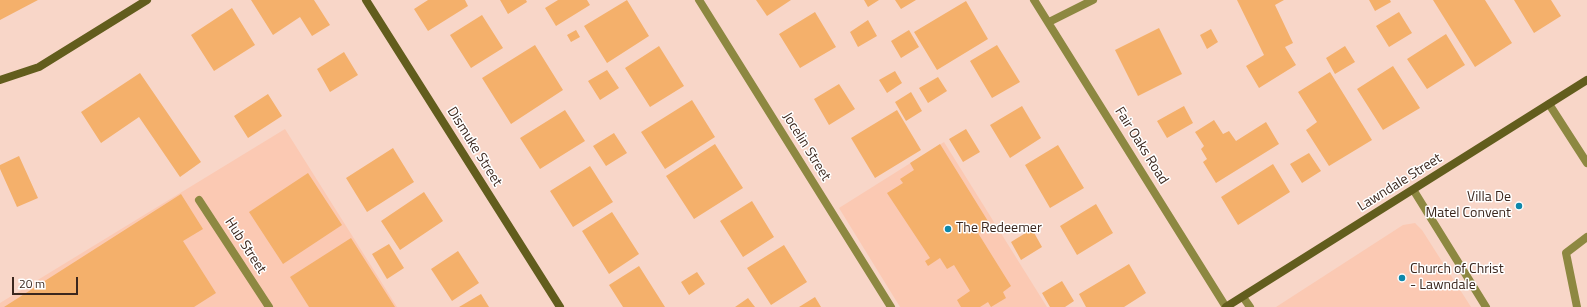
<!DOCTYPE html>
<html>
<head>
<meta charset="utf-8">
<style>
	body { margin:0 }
	#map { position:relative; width:1587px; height:307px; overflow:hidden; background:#f8d6c8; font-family:"Titillium Web",sans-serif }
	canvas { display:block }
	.scale { position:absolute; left:12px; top:277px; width:66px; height:18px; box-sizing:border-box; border:2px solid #3b271e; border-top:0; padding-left:5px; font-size:12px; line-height:14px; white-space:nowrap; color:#3b271e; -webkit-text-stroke:3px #fff; paint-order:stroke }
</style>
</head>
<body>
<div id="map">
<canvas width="1587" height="307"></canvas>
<div class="scale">20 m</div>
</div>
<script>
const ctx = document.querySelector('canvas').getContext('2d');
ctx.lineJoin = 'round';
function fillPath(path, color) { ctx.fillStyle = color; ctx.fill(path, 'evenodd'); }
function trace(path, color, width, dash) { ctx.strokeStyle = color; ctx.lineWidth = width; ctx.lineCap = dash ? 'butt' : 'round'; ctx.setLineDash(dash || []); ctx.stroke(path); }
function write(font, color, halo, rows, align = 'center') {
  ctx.font = font + ' "Titillium Web",sans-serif'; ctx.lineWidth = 3; ctx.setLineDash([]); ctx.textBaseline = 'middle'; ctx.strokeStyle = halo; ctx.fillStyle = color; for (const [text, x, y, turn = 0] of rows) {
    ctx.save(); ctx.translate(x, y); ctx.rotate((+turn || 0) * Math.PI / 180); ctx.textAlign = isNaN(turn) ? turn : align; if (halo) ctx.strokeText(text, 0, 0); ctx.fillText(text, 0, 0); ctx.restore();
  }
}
fillPath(new Path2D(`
	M285 129 397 307H0V303Z
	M944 142 1047 307H900L839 208Z
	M1415 223 1422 230 1471 307H1276L1403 225Z`), '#fbc9b3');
fillPath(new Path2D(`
	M0 0H38L0 20Z
	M251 0H314L330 25 312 36 300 17 273 35Z
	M428 0H465L468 6 428 31 414 9Z
	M500 0H526L527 2 508 14Z
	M558 0H587L590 5 556 26 545 8Z
	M627 0 649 36 607 63 584 26Z
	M756 0H791L767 16Z
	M864 0H879L868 7Z
	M895 0H916L901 9Z
	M1237 0H1284L1275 5 1293 43 1285 47 1296 65 1259 88 1246 66 1264 55Z
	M1369 0H1390L1391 2 1375 11Z
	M1433 0H1485L1512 43 1475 67Z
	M1514 0H1551L1561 16 1534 33Z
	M966 1 988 39 937 70 914 32Z
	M232 8 255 45 214 71 191 35Z
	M815 12 836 47 800 68 779 34Z
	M1399 12 1412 33 1389 47 1376 26Z
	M482 15 503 48 471 68 450 35Z
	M868 20 877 36 858 47 850 32Z
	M1159 28 1182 74 1138 96 1115 50Z
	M1211 29 1218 42 1207 49 1200 35Z
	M576 30 580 37 571 42 567 35Z
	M909 30 919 47 901 58 891 41Z
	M1446 34 1465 65 1427 89 1407 59Z
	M535 45 563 90 511 124 482 78Z
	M997 45 1020 82 992 98 970 61Z
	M659 46 684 86 650 107 625 68Z
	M1345 46 1355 62 1335 74 1326 58Z
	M344 52 358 75 330 92 317 69Z
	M1393 66 1420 108 1383 130 1357 89Z
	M607 70 619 88 600 100 588 81Z
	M895 71 902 83 887 93 879 80Z
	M1330 72 1372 140 1329 166 1306 130 1317 122 1298 92Z
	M140 73 201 162 180 177 139 117 101 143 81 112Z
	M938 77 947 91 928 103 919 88Z
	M839 84 855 109 829 125 814 99Z
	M911 92 922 111 906 121 895 102Z
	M268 94 282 116 248 138 234 116Z
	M692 100 715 137 665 169 641 132Z
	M1022 106 1041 138 1010 158 990 125Z
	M1184 106 1193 123 1167 138 1157 121Z
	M565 110 585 141 540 169 520 138Z
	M897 110 921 150 875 178 851 138Z
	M1214 120 1223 134 1229 131 1236 141 1266 122 1279 144 1216 183 1203 162 1207 159 1201 149 1204 146 1195 132Z
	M966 129 980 152 963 162 949 139Z
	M614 133 627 153 606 166 593 146Z
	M715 144 743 188 694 219 666 176Z
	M940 144 991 226 978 233 1011 286 1003 292 1006 298 991 307 988 302 980 307H961L957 300 970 291 954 265 947 269 940 258 928 266 925 261 930 258 887 193 903 183 900 179 914 170 910 163Z
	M1058 145 1084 188 1050 208 1025 165Z
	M393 148 414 182 367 212 346 178Z
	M1309 153 1321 171 1302 183 1290 164Z
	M19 156 38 198 17 207 0 169V165Z
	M1273 164 1290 192 1238 225 1221 197Z
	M590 166 613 202 573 227 550 191Z
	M308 173 342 225 283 264 249 212Z
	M424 192 443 221 400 250 381 221Z
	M181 194 203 229 183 241 216 293 194 307H4Z
	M752 201 774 237 743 257 720 221Z
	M1096 204 1113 233 1077 255 1060 226Z
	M612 212 639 254 609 274 582 231Z
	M1032 229 1042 247 1021 260 1011 242Z
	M351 238 395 307H309L290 277Z
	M389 244 404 268 387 279 372 254Z
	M784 245 807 282 771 305 747 268Z
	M458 251 479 283 452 301 431 269Z
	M1129 264 1146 293 1124 307H1086L1079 294Z
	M639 266 665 307H623L609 285Z
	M697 272 705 284 689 295 681 282Z
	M1062 281 1074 301 1065 307H1050L1042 293Z
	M481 294 489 307H459Z
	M815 297 821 307H799Z
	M748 298 755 307H735Z`), '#f4b06b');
trace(new Path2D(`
	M1549 104 1587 163
	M1243 297 1250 307
	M1577 307 1566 253 1587 237`), '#8d8841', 8);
trace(new Path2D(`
	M699 0 891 307
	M1034 0 1226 307
	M1049 22 1093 0
	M1414 191 1486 307
	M199 200 269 307`), '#8d8841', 8);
trace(new Path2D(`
	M366 0 560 307
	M0 80 39 67 147 0
	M1226 307 1587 80`), '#625d1d', 8);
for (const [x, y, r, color] of [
	[1519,206,4,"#0e88ab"],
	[948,229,4,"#0e88ab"],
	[1402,278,4,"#0e88ab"]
]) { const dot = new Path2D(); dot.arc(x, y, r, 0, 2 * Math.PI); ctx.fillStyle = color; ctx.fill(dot); trace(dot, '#fff', 1.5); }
write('14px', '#3b271e', '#fff', [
	["Fair Oaks Road",1141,146,58],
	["Dismuke Street",474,147,58],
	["Jocelin Street",806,147,58],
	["Lawndale Street",1400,183,-32],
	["Hub Street",245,246,57]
]);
write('14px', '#3b271e', '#fff', [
	["Villa De",1511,198,"right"],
	["Matel Convent",1511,214,"right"],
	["The Redeemer",956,229],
	["Church of Christ",1410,270],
	["- Lawndale",1410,286]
], 'left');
</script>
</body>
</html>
